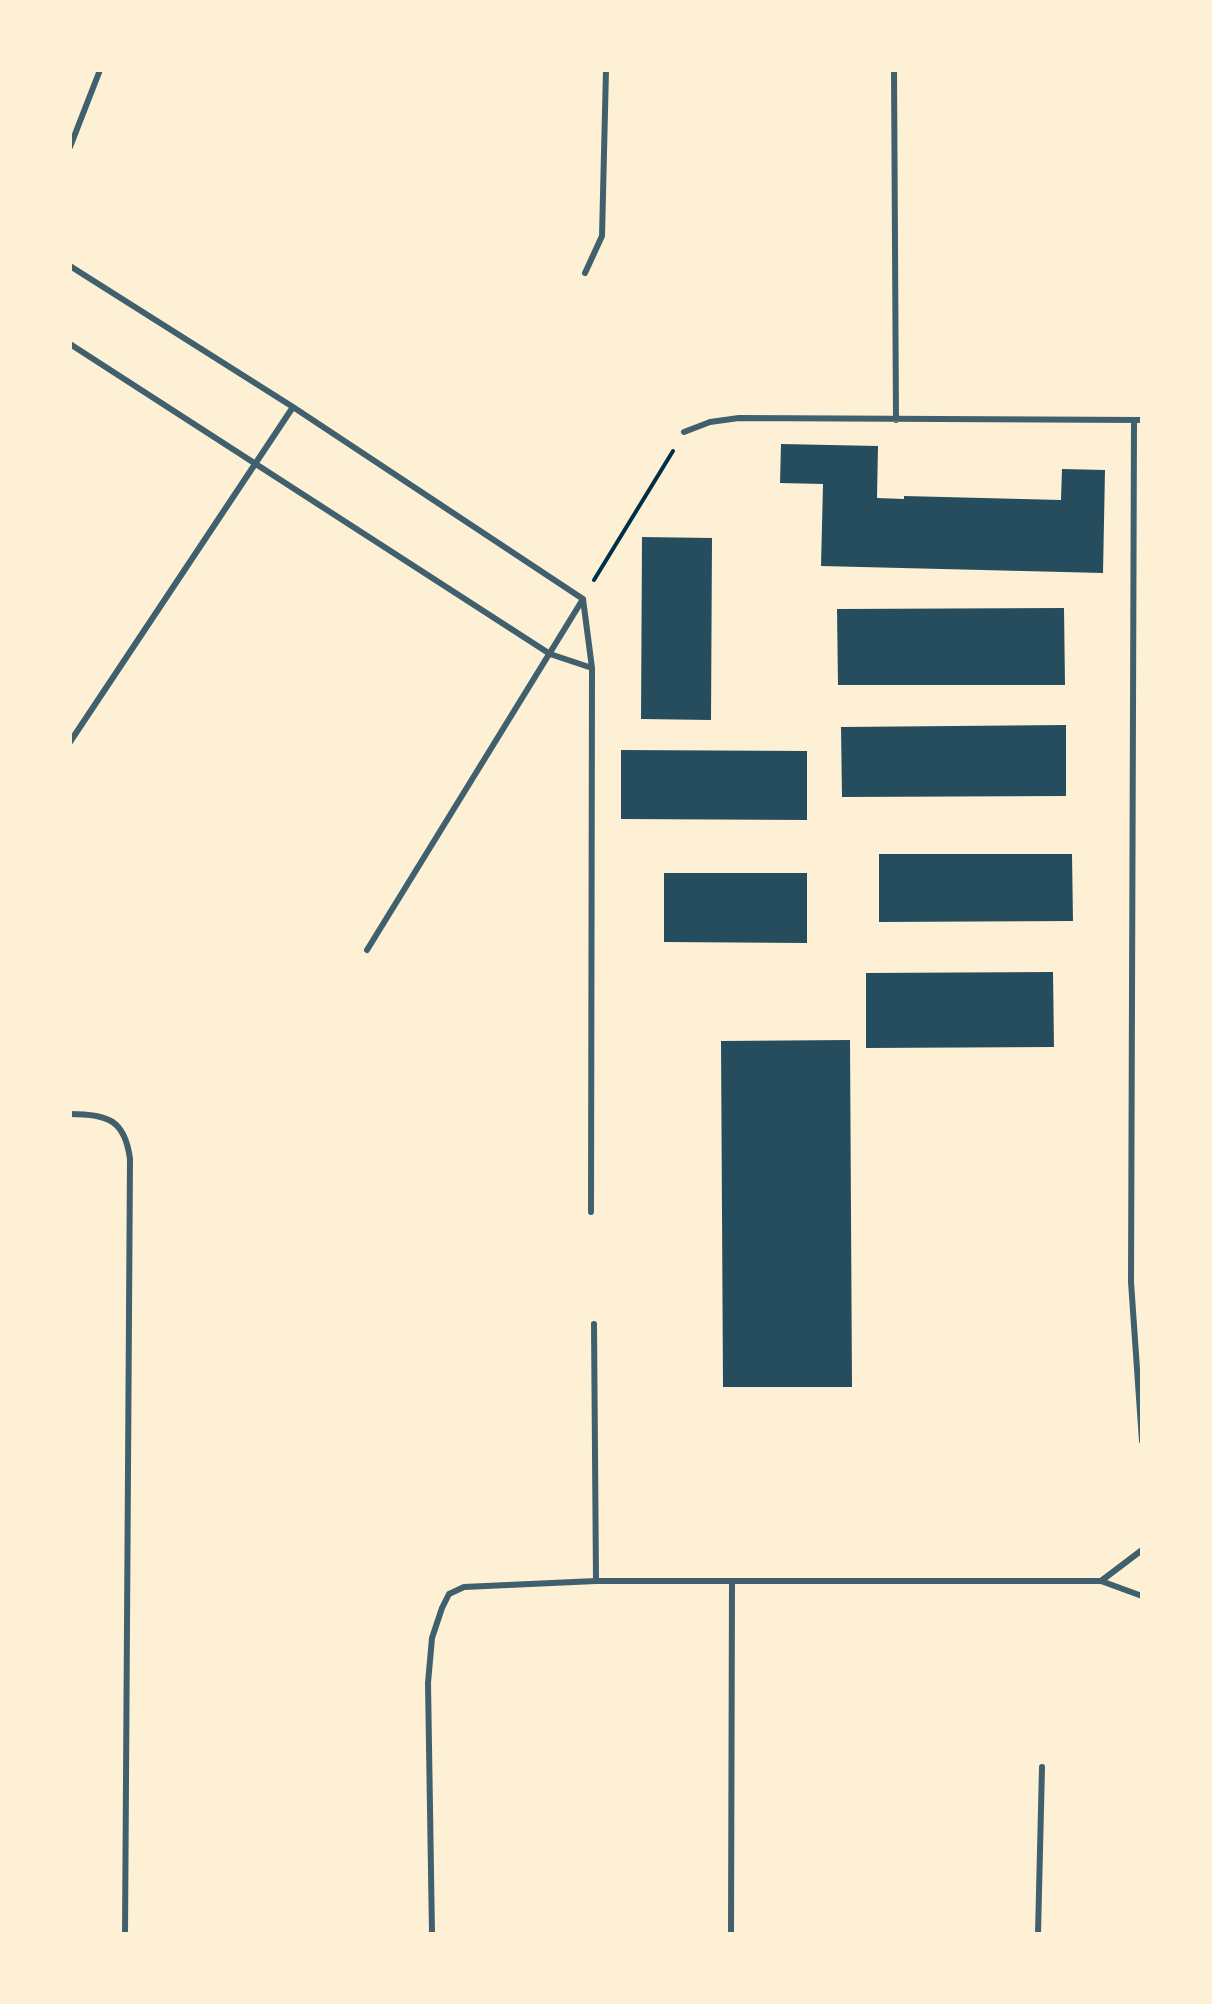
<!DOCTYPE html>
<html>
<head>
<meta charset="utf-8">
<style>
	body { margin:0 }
	#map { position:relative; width:1212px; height:2004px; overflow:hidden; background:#fdf0d5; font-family:Montserrat,sans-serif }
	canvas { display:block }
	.frame { position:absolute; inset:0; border:72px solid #fdf0d5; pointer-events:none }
</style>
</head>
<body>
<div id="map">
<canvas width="1212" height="2004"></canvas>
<div class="frame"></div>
</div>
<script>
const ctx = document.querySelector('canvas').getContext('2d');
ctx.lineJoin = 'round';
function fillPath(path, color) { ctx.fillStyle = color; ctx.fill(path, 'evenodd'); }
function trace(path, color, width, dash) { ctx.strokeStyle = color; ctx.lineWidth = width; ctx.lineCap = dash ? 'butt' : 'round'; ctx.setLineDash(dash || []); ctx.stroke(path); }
fillPath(new Path2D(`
	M781 444 878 446 877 498 904 499V496L1061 500 1062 469 1105 470 1103 573 821 566 823 484 780 483Z
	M642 537 712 538 711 720 641 719Z
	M1064 608 1065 685H838L837 609Z
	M1066 725V796L842 797 841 727Z
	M621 750 807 751V820L621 819Z
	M879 854H1072L1073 921 879 922Z
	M664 873H807V943L664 942Z
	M1053 972 1054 1047 866 1048V973Z
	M850 1040 852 1387H723L721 1041Z`), '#264d5e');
trace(new Path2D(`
	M594 580 673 451`), '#003049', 4);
trace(new Path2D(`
	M894 70 896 420
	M70 147 100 70
	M70 266 293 407 583 599
	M585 273 602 236 606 70
	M70 344 550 654 592 668
	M1134 420 1131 1282 1142 1441
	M684 432 710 422 739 418 1142 420
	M583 599 592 668 591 1212
	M70 742 293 407
	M367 950 583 599
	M70 1114C108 1114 125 1120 130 1159L125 1934
	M594 1324 596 1581
	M1101 1581 1142 1550
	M432 1934 428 1683 432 1638 442 1608 449 1594 464 1587 596 1581H1101L1142 1596
	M731 1934 732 1581
	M1038 1934 1042 1767`), '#3f606c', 6);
</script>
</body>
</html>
